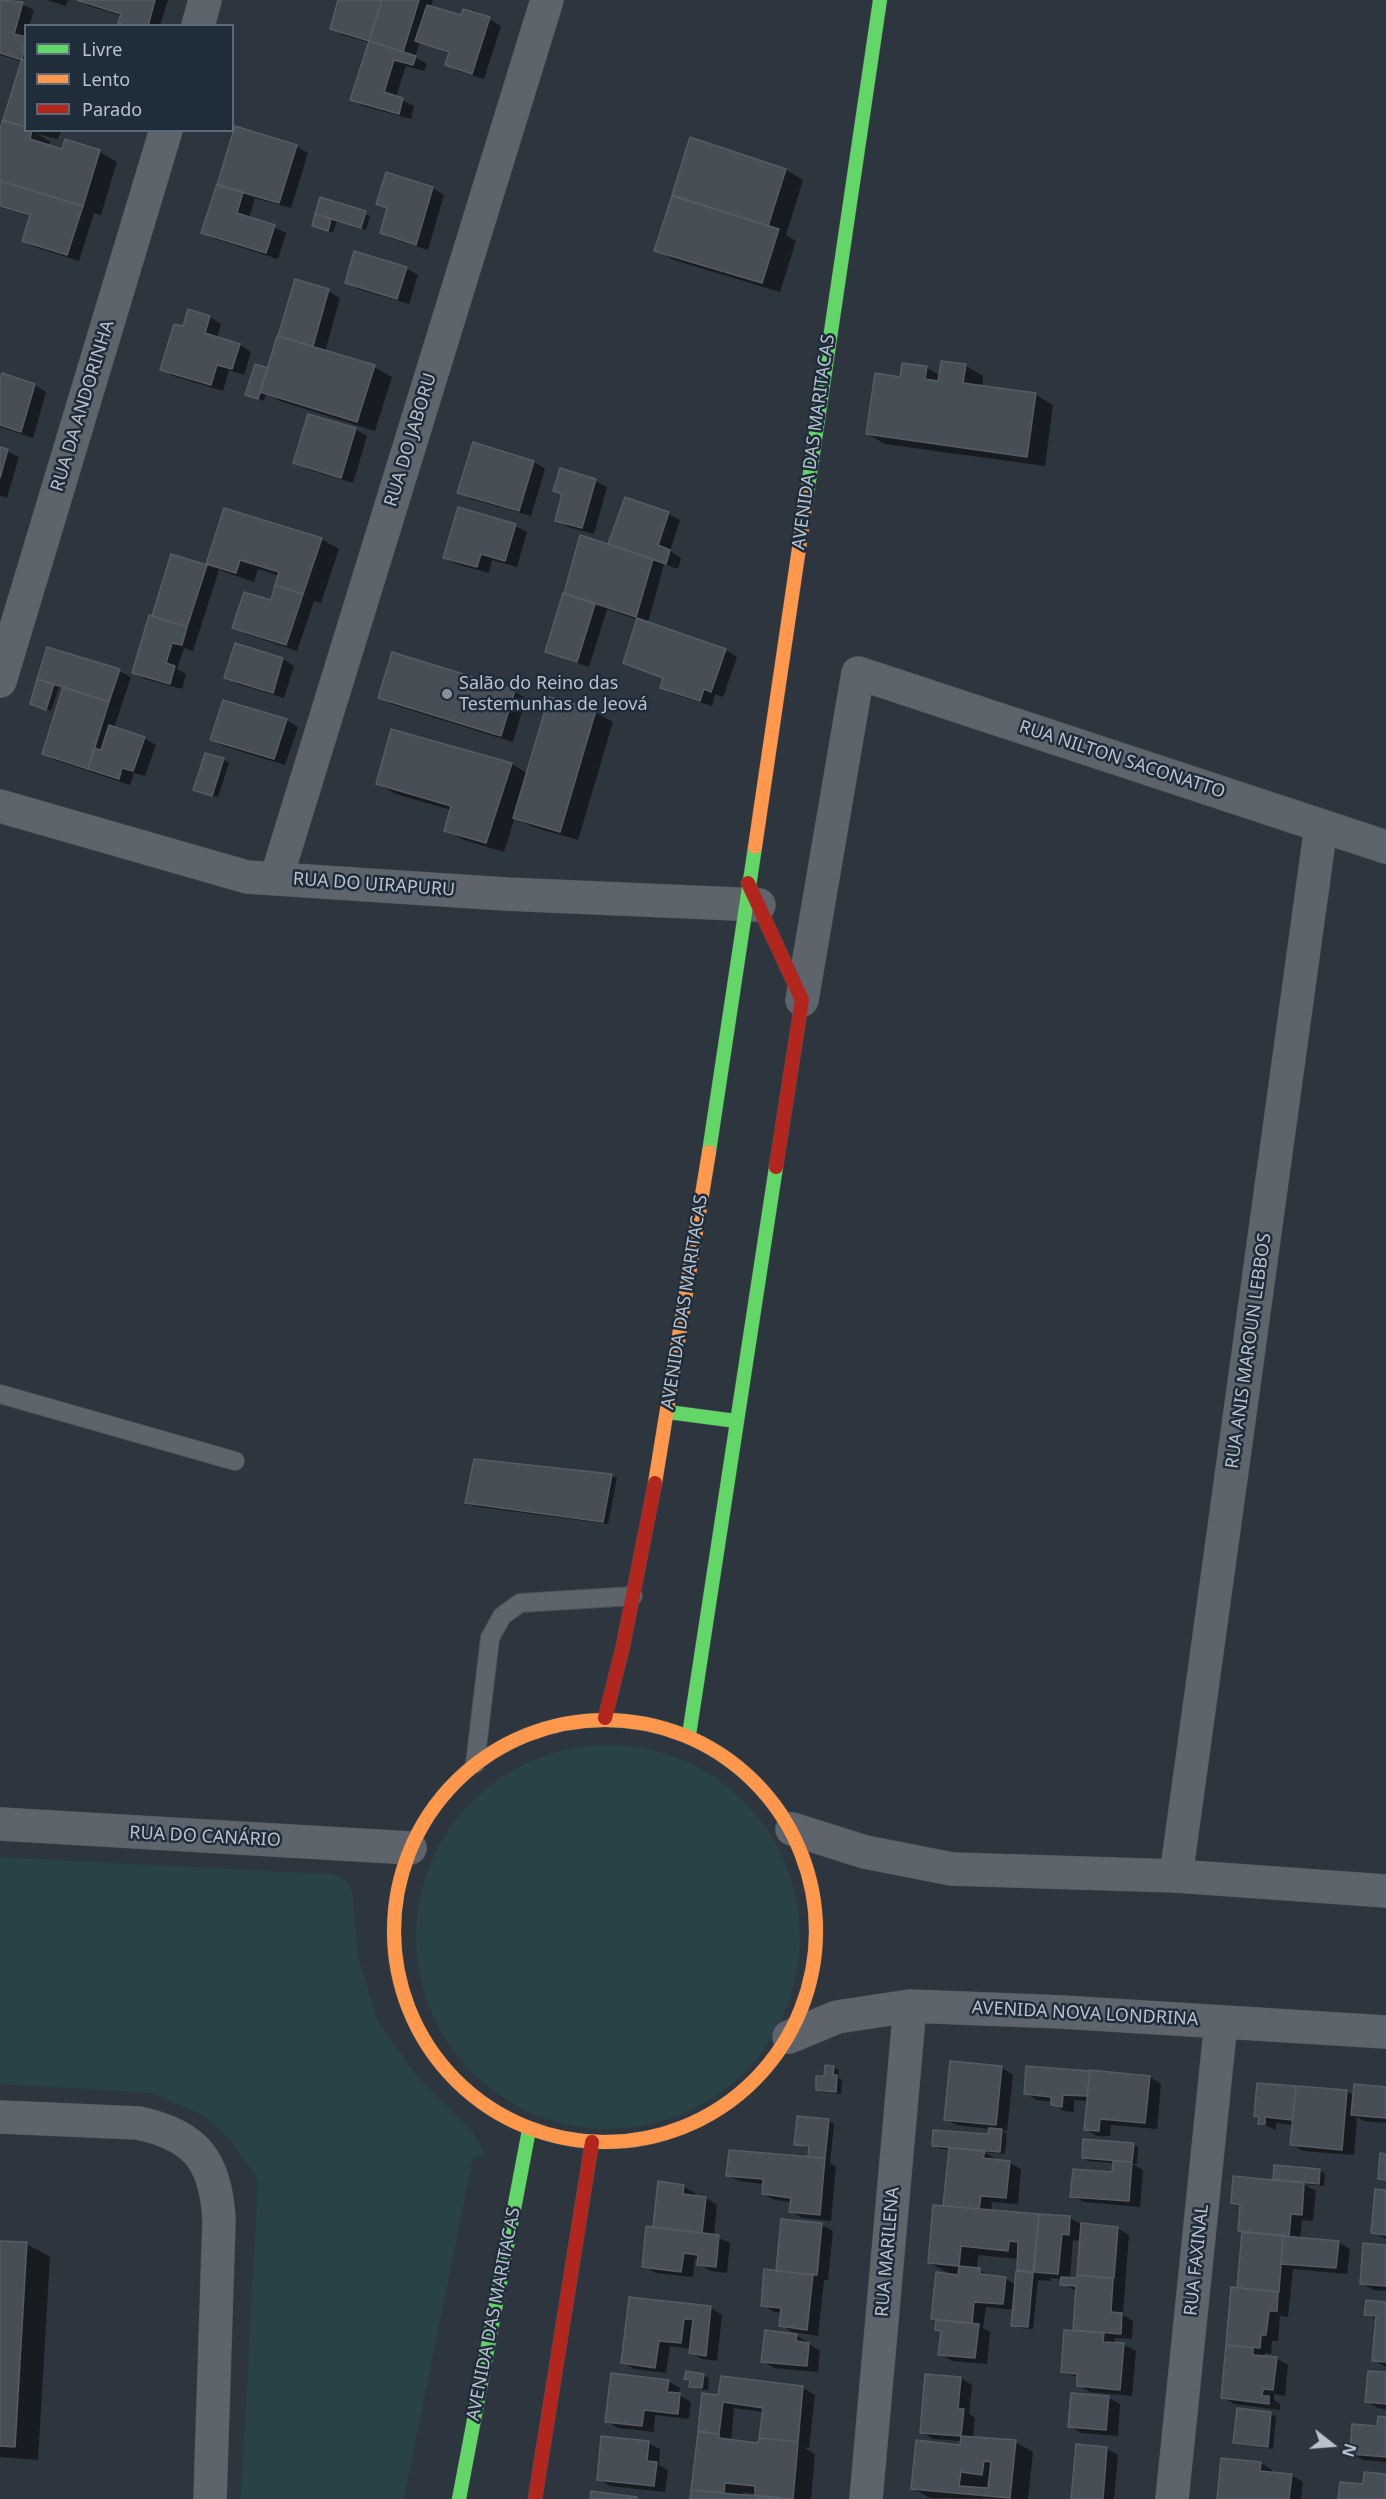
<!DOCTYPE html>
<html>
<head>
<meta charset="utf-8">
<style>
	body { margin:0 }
	#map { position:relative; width:1386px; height:2499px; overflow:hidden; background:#2d353e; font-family:"Noto Sans",sans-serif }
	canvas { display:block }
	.legend { position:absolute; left:24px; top:24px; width:210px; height:108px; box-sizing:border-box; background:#1f2c3a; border:2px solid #5c6875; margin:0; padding:8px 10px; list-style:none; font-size:18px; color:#b8c2ce }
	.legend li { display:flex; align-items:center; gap:12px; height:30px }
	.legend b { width:30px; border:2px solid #5c6875 }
	.north { position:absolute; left:1302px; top:2415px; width:60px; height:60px; -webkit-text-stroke:4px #1f2c3a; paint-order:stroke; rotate:107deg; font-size:16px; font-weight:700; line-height:24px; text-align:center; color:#b8c2ce }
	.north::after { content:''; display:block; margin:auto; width:21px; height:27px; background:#b8c2ce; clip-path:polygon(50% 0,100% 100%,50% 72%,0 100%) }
</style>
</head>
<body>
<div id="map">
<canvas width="1386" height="2499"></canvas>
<ul class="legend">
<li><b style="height:8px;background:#63d668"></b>Livre</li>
<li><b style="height:8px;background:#ff974d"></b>Lento</li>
<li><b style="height:8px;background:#b3261e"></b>Parado</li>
</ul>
<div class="north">N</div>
</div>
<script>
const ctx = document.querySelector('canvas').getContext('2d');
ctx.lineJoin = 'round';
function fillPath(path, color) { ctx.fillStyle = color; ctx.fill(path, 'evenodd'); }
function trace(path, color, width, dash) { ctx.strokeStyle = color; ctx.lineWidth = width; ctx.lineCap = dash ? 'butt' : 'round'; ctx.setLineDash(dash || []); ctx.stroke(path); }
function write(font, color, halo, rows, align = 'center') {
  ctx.font = font + ' "Noto Sans",sans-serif'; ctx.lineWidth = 5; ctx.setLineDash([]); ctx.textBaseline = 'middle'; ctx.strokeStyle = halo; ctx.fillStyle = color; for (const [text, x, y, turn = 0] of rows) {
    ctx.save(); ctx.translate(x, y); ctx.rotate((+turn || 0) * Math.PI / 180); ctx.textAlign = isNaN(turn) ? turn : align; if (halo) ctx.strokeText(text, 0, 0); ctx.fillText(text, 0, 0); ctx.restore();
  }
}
fillPath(new Path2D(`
	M416 1937a192 192 0 1 1 384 0a192 192 0 1 1-384 0Z
	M0 1857 310 1873C328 1874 346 1871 352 1891L358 1957 379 2024 417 2076 473 2132 486 2155 473 2158 404 2499H241L258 2180 232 2142 203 2115 152 2093 0 2084Z`), '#294245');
fillPath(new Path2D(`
	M0 0H12L34 10 29 26H26V130H61L58 139 37 134 50 141 48 146 64 151 66 141 100 152 117 162 101 215 94 213 79 261 35 247 24 240 31 217 0 207V121L4 122 23 62 0 55Z
	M47 0H68L66 6Z
	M79 0H168L160 26H119L122 16 89 6Z
	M340 0H433L431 7 462 17 489 19 501 26 484 79 458 71 447 64 450 54 420 42 415 57 427 64 424 71 406 66 396 97 414 106 411 119 363 106 352 99 370 43 343 35 331 28Z
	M236 128 296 146 308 153 291 208 255 198 249 219 274 227 286 233 278 259 215 239 203 233Z
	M691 139 786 170 803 180 786 235 796 241 780 292 674 260 656 250Z
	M433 188 444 195 428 250 393 239 381 233 389 209 378 204Z
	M321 199 370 216 366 230 337 221 333 233 313 225Z
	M406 268 418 275 409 304 358 289 347 282Z
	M328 291 340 298 325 352 374 367 392 377 375 431 280 401 266 393 264 401 247 394 287 339 280 335Z
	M210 317 221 324 217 338 240 345 251 352 244 375 229 370 223 391 173 376 162 369 184 328Z
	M903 364 927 368 941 376 966 366 983 376 982 387 1036 395 1053 405 1045 466 885 444 868 434 901 378Z
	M0 383 35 385 46 392 33 438 0 427Z
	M355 429 367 436 353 483 307 469 295 462Z
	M0 448 19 457 7 498 0 496Z
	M534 462 545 469 531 516 471 499 459 492Z
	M595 481 607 487 594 534 568 527 557 520 563 495 555 490Z
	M626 499 668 514 680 520 670 551 681 558 678 569 664 564 648 623 726 650 737 657 723 697 715 694 712 706 673 694 662 687 664 679 625 662 638 620 607 609 589 667 559 657 547 651 581 537 609 546Z
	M225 510 321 539 339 549 321 603 314 601 297 651 246 634 234 628 272 601 279 576 258 569 254 582 219 570 193 651 184 648 177 669 186 674 182 689 145 679 133 672 172 556 207 566Z
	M515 526 527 532 517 567 492 560 489 573 456 564 444 558Z
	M236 645 283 659 294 666 284 698 237 684 226 677Z
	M48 649 119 671 131 677 114 728 144 738 156 745 145 776 134 773 130 785 55 760 44 754 64 689 59 687 51 711 37 706Z
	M393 654 515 692 526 698 513 742 391 704 380 697Z
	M595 712 613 722 578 840 533 827 515 817 504 852 464 840 446 830 451 810 396 794 378 784 392 731 512 764 528 774Z
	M286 720 298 727 285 765 223 746 211 740Z
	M223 759 229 763 218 797 200 792Z
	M611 1475 617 1478 608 1524 472 1506 467 1502Z
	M833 2067 839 2070 838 2078 842 2080 841 2094 822 2092 817 2089Z
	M1027 2067 1150 2077 1161 2084 1157 2129 1111 2125 1110 2136H1097L1085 2129 1088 2101 1074 2100V2112L1064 2111 1053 2104V2102L1037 2100 1025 2093Z
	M1002 2068 1013 2075 1007 2131 1001 2130 1007 2134 1005 2154 984 2152 996 2159 995 2161 1010 2163 1021 2169 1018 2204 992 2202 991 2211 1070 2218 1082 2225 1117 2228 1129 2235 1123 2315 1133 2321 1132 2339 1115 2338V2344L1124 2345 1136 2351 1132 2396 1090 2392 1079 2385V2378L1062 2371 1074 2332 1077 2291 1062 2284V2279L1051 2278V2281L1038 2280 1033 2329 1018 2328 1012 2325 1014 2310 986 2307 983 2328 990 2332 987 2364 952 2361 940 2354 942 2332 937 2329V2321L932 2318 952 2275 929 2263 944 2207 950 2149H939L934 2145 989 2135 990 2129 957 2125 945 2119ZM1073 2240 1081 2241 1078 2280 1070 2279ZM978 2255 1019 2259 1018 2269 1026 2274 1016 2285 1006 2279 991 2277 977 2269Z
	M1258 2085 1347 2091 1354 2096 1386 2089V2123L1364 2121 1357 2117 1354 2155 1303 2151 1291 2144 1293 2125 1276 2123V2130L1260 2123V2118L1256 2115Z
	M829 2121 834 2124 830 2163 836 2167 831 2221 802 2218 791 2211 792 2202 775 2200 763 2194 764 2184 739 2181 727 2175 815 2159 810 2148 796 2144Z
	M1133 2144 1138 2147 1137 2164H1132L1143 2170 1140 2207 1084 2202 1072 2196 1113 2174 1114 2163 1088 2161 1083 2158Z
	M1320 2170 1325 2174 1324 2186 1303 2184 1316 2191 1313 2221 1302 2220 1300 2239 1338 2242 1350 2249 1347 2274 1293 2269 1288 2317 1280 2316 1278 2341H1272L1271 2354 1265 2353 1264 2357 1276 2358 1288 2365 1285 2396 1274 2394V2400L1280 2404V2410L1234 2404 1223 2398 1233 2289 1238 2290 1244 2232 1239 2230 1241 2208 1232 2203 1280 2182 1274 2179Z
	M683 2186 695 2193V2197L706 2198 717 2205 714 2236 730 2243 727 2273 711 2271 699 2264V2259L695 2258 693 2277 656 2273 644 2266 654 2229Z
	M1386 2191V2239L1373 2232Z
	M822 2225 833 2231 828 2280H824L818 2336 792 2332 781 2325 782 2313 774 2312 763 2305 777 2272Z
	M0 2242 27 2244 50 2257 38 2460 0 2457Z
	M1386 2246V2291L1373 2290 1362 2283Z
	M630 2298 711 2308 722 2315 717 2361 702 2359 690 2352 691 2349 670 2346 666 2373 634 2369 623 2362Z
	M1386 2304V2367L1373 2360 1377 2320 1366 2314Z
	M796 2335 820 2351 818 2372 774 2368 763 2361Z
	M1386 2374V2409L1378 2408 1366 2401Z
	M703 2375 709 2378 708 2390 696 2389 686 2379Z
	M722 2378 803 2388 815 2395 809 2448 803 2447 815 2454 811 2499H692L699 2434 706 2435 699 2431 719 2397ZM734 2408 764 2412 760 2445 731 2441ZM743 2492 756 2494V2498L742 2496Z
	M961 2378 972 2385 969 2414 975 2418 973 2438 1015 2442 1033 2452 1028 2499 930 2498 912 2488 962 2447V2441L933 2439 921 2432Z
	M668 2381 680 2388 679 2395 691 2402 689 2419 655 2415 654 2432 618 2428 606 2421Z
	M1109 2398 1120 2404 1118 2436 1081 2433 1070 2426Z
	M1271 2414 1276 2417 1273 2449 1240 2445 1235 2442Z
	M1386 2418V2462L1363 2460 1351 2453Z
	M649 2443 660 2449 659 2465 668 2470 665 2492 610 2486 599 2479Z
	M1106 2448 1118 2455 1114 2499H1072Z
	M1261 2463 1272 2470V2473L1291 2475 1303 2482 1301 2499H1218Z`), '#0007');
const building = new Path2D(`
	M0 0 23 2 14 34 26 37 22 60 0 53Z
	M77 0H155L148 26H127L118 23 121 14Z
	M338 0H382L369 41 330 29Z
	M382 0H419L403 52 369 41Z
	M427 5 461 15 463 9 490 17 472 74 445 65 449 52 415 41Z
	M369 41 416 56 413 65 394 60 384 92 403 98 399 114 350 100Z
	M22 59 26 60V127L3 120Z
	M2 121 26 127V130H32L30 139 62 149 65 139 100 150 83 206 0 181V129Z
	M235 126 297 145 279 203 217 185Z
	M690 137 786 169 768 226 672 195Z
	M386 172 433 187 416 245 380 233 387 208 376 204Z
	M0 181 83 206 67 255 22 241 30 215 0 206Z
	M217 184 243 192 237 213 275 225 266 253 201 233Z
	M672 196 779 229 762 283 654 251Z
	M320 197 366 211 361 228 315 214Z
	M315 214 331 219 328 231 312 226Z
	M354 251 407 267 397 299 345 283Z
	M295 279 329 289 313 346 278 336Z
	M188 309 210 316 205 333 240 344 232 369 217 365 211 385 160 370 174 324 183 326Z
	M277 336 375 365 357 422 260 392Z
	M941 361 966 364 963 383 1036 393 1027 457 866 434 875 373 900 377 902 363 927 366 925 379 938 381Z
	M255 364 268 368 258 399 245 395Z
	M2 373 35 384 21 432 0 425V379Z
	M308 414 356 428 341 478 293 463Z
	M473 442 534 461 519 511 457 493Z
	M0 447 8 449 0 478Z
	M560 468 596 479 582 528 555 521 562 494 553 491Z
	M625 497 669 512 658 545 670 550 666 564 608 544Z
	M458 507 516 524 505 561 481 554 477 567 443 558Z
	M224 508 322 538 303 594 275 585 279 572 240 560 236 573 206 564Z
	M580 535 653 559 636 617 564 593Z
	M171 554 207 565 187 627 152 616Z
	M275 585 303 594 286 645 232 628 244 592 271 600Z
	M563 593 595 604 577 662 545 652Z
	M149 615 187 627 182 645 172 643 166 663 175 666 170 684 132 673Z
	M637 618 726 649 711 692 704 689 700 701 660 688 663 678 623 663Z
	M235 643 283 658 273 693 224 678Z
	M47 647 120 669 109 702 37 679Z
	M392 652 515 690 501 736 378 698Z
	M37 679 54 684 46 710 30 704Z
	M63 687 109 702 88 769 42 754Z
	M549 697 596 710 560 832 513 818Z
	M223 700 287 719 274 759 210 740Z
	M109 725 145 737 133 771 122 768 119 779 88 769 94 748 101 750Z
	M391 729 512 763 486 843 444 831 451 806 376 784Z
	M205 753 224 758 212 796 193 790Z
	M474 1459 612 1474 603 1522 465 1503Z
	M950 2061 1002 2066 996 2125 944 2120Z
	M825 2065 834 2066 833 2075H837L836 2092 816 2090V2076H824Z
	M1026 2066 1090 2071 1087 2096 1063 2095 1062 2107 1051 2105V2097L1024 2094Z
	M1090 2070 1150 2076 1145 2123 1100 2119 1099 2131 1084 2130Z
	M1257 2083 1296 2086 1292 2120 1265 2117V2124H1258L1259 2117 1254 2116Z
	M1354 2084 1386 2087V2118L1351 2115Z
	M1296 2086 1347 2090 1342 2150 1290 2145Z
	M797 2116 829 2119 825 2158 808 2157 809 2146 794 2145Z
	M989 2128 1002 2129 1000 2152 932 2146 933 2130 988 2134Z
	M1083 2139 1134 2143 1132 2162 1082 2158Z
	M949 2148 985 2151 983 2158 1010 2161 1006 2198 981 2196 979 2209 943 2206Z
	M729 2150 825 2158 820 2215 789 2212 791 2198 762 2194 763 2179 726 2176Z
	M1380 2153 1386 2154V2180L1378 2179Z
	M1113 2161 1132 2162 1129 2201 1070 2197 1073 2169 1112 2172Z
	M1274 2165 1320 2169 1319 2184 1273 2179Z
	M1233 2176 1304 2183 1302 2215 1291 2214 1289 2236 1238 2231 1240 2205 1231 2203Z
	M658 2181 684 2185 683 2194 706 2197 702 2233 653 2227Z
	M1375 2189 1386 2190V2235L1371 2233Z
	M933 2205 1039 2214 1033 2272 1017 2270 1018 2242 1009 2241 1008 2251 961 2246 959 2266 928 2263Z
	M1039 2214 1070 2216 1069 2235 1062 2234 1058 2274 1034 2272Z
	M781 2219 822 2223 817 2275 776 2271Z
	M1081 2223 1118 2227 1114 2278 1077 2275Z
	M646 2226 719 2235 716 2267 697 2265 698 2255 684 2253 681 2272 642 2267Z
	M1242 2232 1283 2236 1279 2292 1237 2288Z
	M1283 2236 1339 2241 1336 2268 1281 2264Z
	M0 2241 27 2242 15 2447 0 2446Z
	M1363 2243 1386 2245V2286L1360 2284Z
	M959 2266 980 2268V2274L1006 2277 1003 2304 974 2302 972 2323 931 2319 936 2272 958 2275Z
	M764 2269 813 2275 807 2330 779 2326 781 2308 761 2306Z
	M1016 2271 1033 2273 1028 2327 1011 2326Z
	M1077 2275 1113 2279 1111 2312 1122 2313 1121 2334 1073 2330 1076 2286 1060 2285 1061 2277 1077 2278Z
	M1231 2287 1278 2292 1277 2311H1269L1266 2335H1261L1260 2348 1226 2345Z
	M629 2297 711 2306 706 2356 689 2353 693 2319H684L681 2343 659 2341 655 2368 621 2363Z
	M1366 2300 1386 2302V2362L1372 2361 1376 2316 1364 2315Z
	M936 2320 979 2324 975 2358 938 2355 941 2331 935 2330Z
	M765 2330 797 2334 796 2341 809 2343 807 2366 761 2362Z
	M1064 2330 1104 2333 1103 2342 1124 2343 1120 2390 1077 2386V2374L1061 2372Z
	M1226 2345 1253 2348V2355L1277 2357 1273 2390 1263 2389 1262 2396H1269V2404L1221 2398Z
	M686 2371 704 2374 702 2388 689 2387 690 2380 684 2379Z
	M1368 2371 1386 2372V2404L1365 2402Z
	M611 2373 669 2380 667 2392 680 2393 678 2414 644 2410 642 2426 605 2422Z
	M925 2374 961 2377 958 2409H964L961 2436 920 2433Z
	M721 2376 803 2386 798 2442 759 2438 763 2408 723 2402 719 2434 698 2431 702 2393 718 2395Z
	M1071 2393 1109 2396 1106 2430 1068 2427Z
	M1237 2408 1271 2412 1268 2447 1233 2443Z
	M1378 2416 1386 2417V2457L1350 2454 1352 2424 1377 2426Z
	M698 2432 719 2434V2438L758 2443 759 2438 798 2442 793 2499 755 2495V2486L725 2483 724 2493 691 2490Z
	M601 2436 649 2441 647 2461 657 2462 654 2486 597 2480Z
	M961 2436 1016 2440 1010 2498 911 2489 916 2440 960 2445Z
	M1076 2444 1107 2447 1103 2499H1071Z
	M1221 2458 1261 2462 1260 2471 1292 2474 1289 2499H1217Z
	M984 2461 991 2462 988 2488 959 2486 961 2472 982 2475Z
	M1364 2472 1386 2474V2499H1338L1340 2482 1363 2484Z
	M691 2490 786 2499H690Z
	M591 2491 637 2497V2499H590Z`);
fillPath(building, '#484e56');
trace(building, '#555c65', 1.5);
const lane = new Path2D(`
	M0 1394 235 1461
	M475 1764 490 1638 502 1616 520 1603 633 1596`);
const street = new Path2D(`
	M198 26 205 0
	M0 681 166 130
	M0 806 247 877 505 894 759 905
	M276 879 547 0
	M802 1000 858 673 1386 847
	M0 1824 410 1848
	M792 1829 865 1852 952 1869 1176 1876 1386 1891
	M1176 1876 1321 826
	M789 2037 837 2017 910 2006 1062 2012 1386 2032
	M0 2117 138 2123C196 2135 216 2161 219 2220L210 2499
	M866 2499 910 2006
	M1172 2499 1221 2022`);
const fast = new Path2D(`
	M807 494 880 0
	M709 1152 755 847
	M668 1412 736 1421
	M689 1735 776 1167
	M459 2499 529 2130`);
const slow = new Path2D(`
	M755 847 807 494
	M655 1483 709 1152
	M394 1931a211 211 0 1 1 422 0a211 211 0 1 1-422 0Z`);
const jam = new Path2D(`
	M748 883 802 1000 776 1167
	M605 1718 623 1646 655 1483
	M535 2499 592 2142`);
trace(lane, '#4c5158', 20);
trace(street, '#4c5158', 34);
trace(fast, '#4c5158', 15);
trace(slow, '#4c5158', 15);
trace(jam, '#4c5158', 15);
trace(lane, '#5d646b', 18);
trace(street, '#5d646b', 33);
trace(fast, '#63d668', 14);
trace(slow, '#ff974d', 14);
trace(jam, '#b3261e', 14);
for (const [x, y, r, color] of [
	[447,694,6,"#87919c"]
]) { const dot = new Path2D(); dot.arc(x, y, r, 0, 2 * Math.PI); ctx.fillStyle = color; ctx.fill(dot); trace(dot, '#1f2c3a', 2); }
write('18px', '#b8c2ce', '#1f2c3a', [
	["RUA DA ANDORINHA",83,406,-73],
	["RUA DO JABORU",411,440,-73],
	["AVENIDA DAS MARITACAS",814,442,-82],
	["RUA NILTON SACONATTO",1122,760,18],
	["RUA DO UIRAPURU",374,885,4],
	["AVENIDA DAS MARITACAS",685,1302,-81],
	["RUA ANIS MAROUN LEBBOS",1249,1351,-82],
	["RUA DO CANÁRIO",205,1837,3],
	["AVENIDA NOVA LONDRINA",1085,2014,3],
	["RUA MARILENA",888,2252,-85],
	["RUA FAXINAL",1197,2260,-84],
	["AVENIDA DAS MARITACAS",494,2314,-79]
]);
write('18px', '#b8c2ce', '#1f2c3a', [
	["Salão do Reino das",459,684],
	["Testemunhas de Jeová",459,705]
], 'left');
</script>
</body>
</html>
